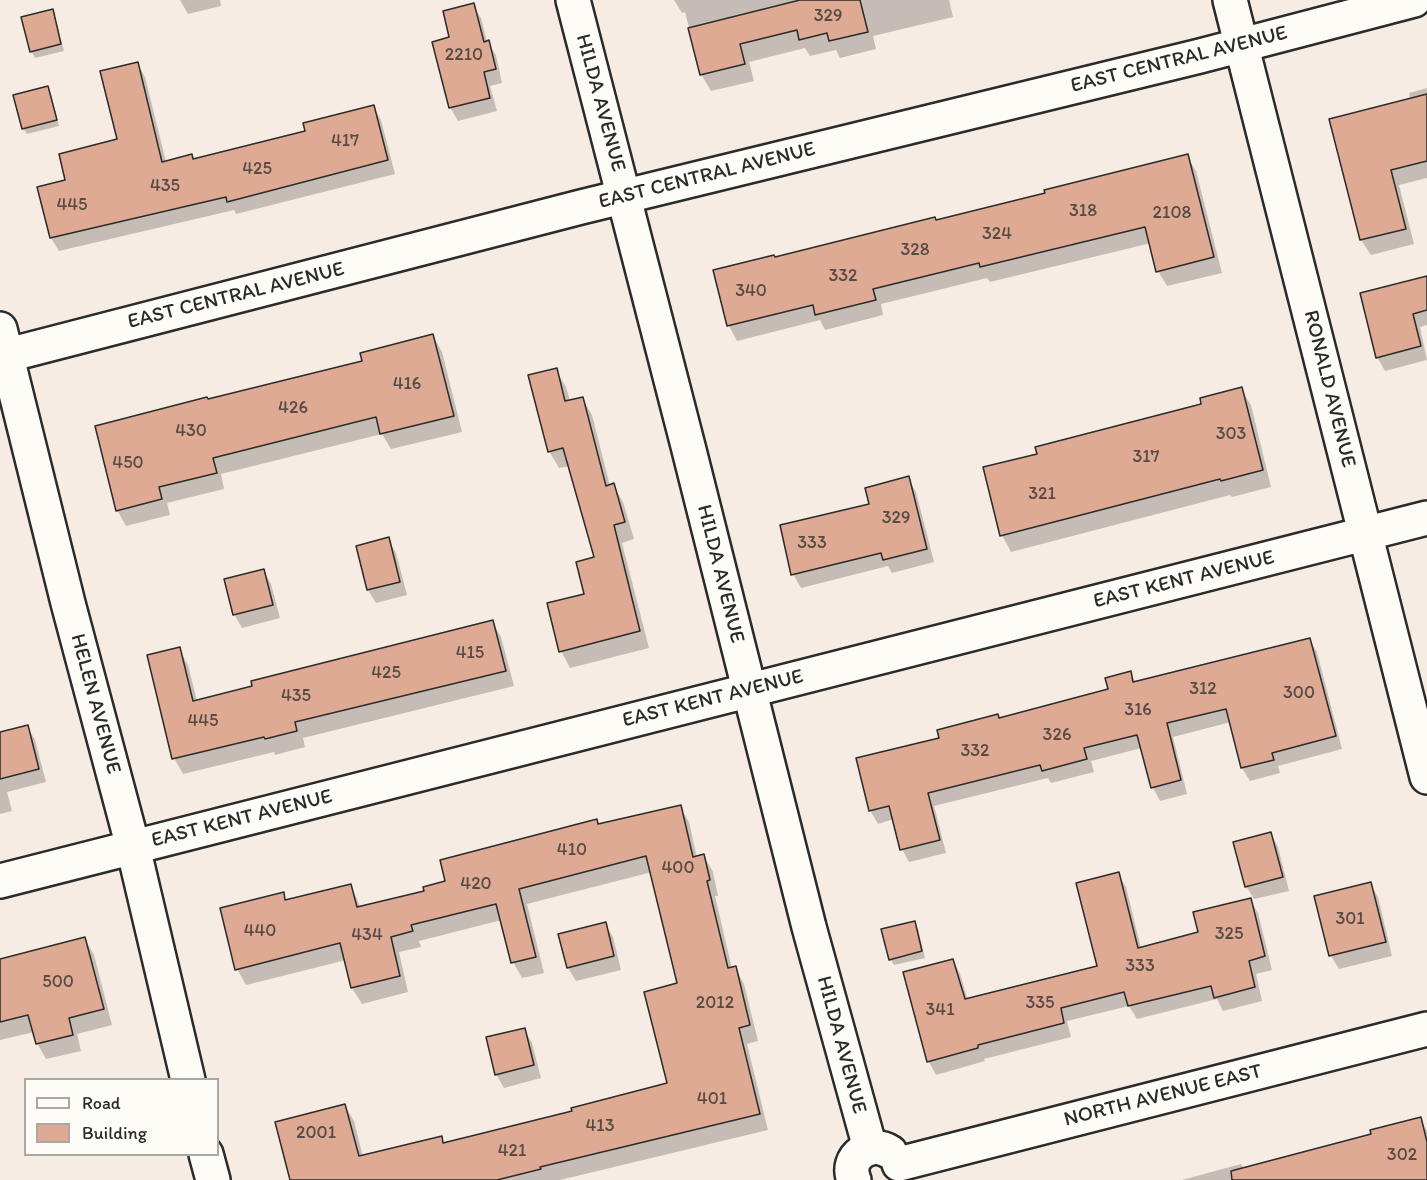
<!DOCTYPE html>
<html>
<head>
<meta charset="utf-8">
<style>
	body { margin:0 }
	#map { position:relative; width:1427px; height:1180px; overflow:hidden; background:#f7ece3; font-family:Itim,sans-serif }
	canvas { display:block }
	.legend { position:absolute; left:24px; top:1078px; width:195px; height:78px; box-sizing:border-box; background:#fdfcf7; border:2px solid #a9a8a5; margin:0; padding:8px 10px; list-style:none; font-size:18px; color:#2b2b2b }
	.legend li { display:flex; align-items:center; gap:12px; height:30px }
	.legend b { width:30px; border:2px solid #a9a8a5 }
</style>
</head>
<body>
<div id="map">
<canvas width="1427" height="1180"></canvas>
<ul class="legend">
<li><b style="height:8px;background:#fdfcf7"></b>Road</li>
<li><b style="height:16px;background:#deaa93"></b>Building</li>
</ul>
</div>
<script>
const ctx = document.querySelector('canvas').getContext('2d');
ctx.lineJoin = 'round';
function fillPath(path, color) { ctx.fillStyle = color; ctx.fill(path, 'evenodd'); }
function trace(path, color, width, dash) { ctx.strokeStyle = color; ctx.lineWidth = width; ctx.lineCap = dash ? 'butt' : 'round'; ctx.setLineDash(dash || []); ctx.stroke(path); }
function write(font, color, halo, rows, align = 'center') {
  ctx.font = font + ' Itim,sans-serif'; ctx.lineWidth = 4.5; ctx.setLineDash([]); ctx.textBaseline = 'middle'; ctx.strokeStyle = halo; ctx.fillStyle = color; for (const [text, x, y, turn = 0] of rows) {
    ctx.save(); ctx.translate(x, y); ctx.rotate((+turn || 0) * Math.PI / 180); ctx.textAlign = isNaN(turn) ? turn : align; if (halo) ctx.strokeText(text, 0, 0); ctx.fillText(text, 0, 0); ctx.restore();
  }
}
fillPath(new Path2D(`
	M220 0 221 6 188 14 180 0Z
	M674 0H949L953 17 873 36 876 49 840 58 836 50 810 56 805 48 749 62 754 81 711 91 701 74 685 12 682 13Z
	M473 5 481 18 487 42 496 55 502 83 490 86 497 111 458 121 450 107 451 38Z
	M52 11 55 17 64 51 35 58 32 52 23 18Z
	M137 63 145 77 166 162 193 160 307 132 373 107 381 120 395 174 236 214 234 210 59 251 51 238 67 181 119 140Z
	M48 88 51 94 59 126 27 134 23 128Z
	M1427 88V178L1399 185 1414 244 1371 255 1361 240 1410 100 1409 93Z
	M1187 156 1196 171 1222 273 1167 286 1158 271 1151 243 990 282 987 278 881 304 883 315 825 330 820 320 737 341 729 326 715 271 936 222Z
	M1427 277V325L1420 327 1427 360 1385 371 1377 357Z
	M433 336 442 352 462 432 391 449 382 434 221 474 224 489 167 503 170 515 126 526 117 510 208 401 364 362Z
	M556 370 566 387 570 401 582 398 592 415 610 486 613 485 623 502 634 539 622 543 649 648 570 668 561 651 586 595 596 558 570 466 559 468 549 451Z
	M1241 389 1251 405 1271 487 1232 497 1230 495 1011 552 1002 535 1039 455 1203 405Z
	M908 478 916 492 934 562 892 573 888 566 801 588 793 574 871 505Z
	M388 539 396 553 407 595 376 603 368 590Z
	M263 570 271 584 280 618 242 628 234 614Z
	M492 621 501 637 514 686 303 738 305 747 275 755 274 752 183 774 174 758 179 649 188 665 197 701Z
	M1309 639 1317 652 1342 749 1278 766 1280 773 1250 781 1242 768 1231 722 1173 737 1187 794 1160 801 1153 788 1142 748 1091 761 1094 772 1051 783 1048 778 934 806 946 853 909 862 902 849 894 819 878 824 870 810 940 739 999 719 1110 690 1130 673 1136 683Z
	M27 726 35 740 46 782 7 792 12 811 0 814V733Z
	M680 807 689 822 697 858 704 856 713 872 718 896H715L732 969 735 968 744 984 758 1041 747 1044 768 1130 560 1180H292L345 1106 354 1121 363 1157 441 1137 445 1144 573 1112 669 1084 679 984 652 872 527 904 544 973 522 978 513 962 502 920 419 941 421 947 399 952 408 992 362 1004 352 988 346 960 246 985 237 969 283 894 287 901 351 886 361 908 426 892 596 821 599 826Z
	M1271 834 1278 847 1289 891 1254 899 1246 886Z
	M1118 874 1126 887 1141 948 1200 934 1250 900 1258 913 1272 970 1256 974 1262 1001 1223 1011 1217 999 1137 1019 1129 1006 1067 1021 1071 1037 984 1059 985 1061 936 1075 929 1062 904 974 953 960 960 974 968 1000 1099 967Z
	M1370 884 1378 897 1392 956 1339 969 1331 956 1316 897Z
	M914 923 918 929 925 958 894 965 890 959Z
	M605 924 613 937 621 970 576 981 568 968 560 935Z
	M85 939 94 955 112 1025 77 1034 81 1051 46 1059 37 1043 34 1032 0 1040V961Z
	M524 1029 532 1043 541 1078 504 1088 496 1074Z
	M1420 1119 1427 1131V1180H1182L1241 1164 1244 1169 1373 1135Z`), '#0003');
const building = new Path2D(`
	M800 0H860L868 32 829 41 827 33 799 40 797 30 740 44 745 64 700 75 688 28Z
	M474 3 484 42 489 40 496 69 484 72 490 98 449 108 432 42 449 37 443 11Z
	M53 9 61 44 30 52 21 17Z
	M138 62 162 162 192 154 193 159 305 131 303 123 374 105 388 160 227 202 226 197 50 238 37 187 65 180 59 154 117 139 100 71Z
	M48 86 57 120 22 129 13 95Z
	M1427 94V161L1391 170 1406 229 1360 240 1329 119Z
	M1188 154 1214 257 1156 272 1145 227 980 267 979 263 873 289 876 300 815 315 813 305 727 326 713 270 774 255 775 257 935 217 936 220 1045 193 1044 190Z
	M1427 276V310L1413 314 1421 346 1376 358 1360 293Z
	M433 334 454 416 380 434 376 417 213 458 217 473 159 487 162 499 116 511 95 426 207 397 208 399 362 361 360 353Z
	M557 368 565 401 583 397 606 486 614 483 625 522 614 525 640 631 559 652 547 603 584 594 576 562 594 557 563 448 548 452 528 375Z
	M1242 387 1263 470 1221 481 1220 479 1000 536 983 467 1037 454 1035 447 1201 404 1200 398Z
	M909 476 927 549 883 560 881 553 791 575 780 525 869 504 865 488Z
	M389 537 400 582 367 590 356 546Z
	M264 569 273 605 233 615 224 579Z
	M493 620 506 671 295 722 297 731 265 739 264 737 172 759 147 655 180 647 193 701 252 686 251 681Z
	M1310 638 1336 736 1272 753 1274 760 1241 768 1226 709 1167 723 1181 780 1151 788 1137 735 1084 748 1087 759 1042 771 1040 765 928 793 940 840 900 850 889 806 869 811 856 758 939 738 937 730 998 714 999 718 1108 689 1105 678 1131 671 1133 682Z
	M28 725 39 769 0 779V732Z
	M681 805 693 857 704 854 710 880 707 881 728 968 736 966 750 1025 739 1028 760 1114 540 1167 541 1169 497 1180H290L275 1122 345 1104 359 1156 442 1136 443 1143 572 1111 571 1108 667 1083 644 992 677 983 646 856 519 889 536 957 511 963 496 904 411 925 413 931 391 937 400 976 351 988 340 943 235 970 220 908 284 892 285 900 351 884 357 907 424 891 423 887 445 881 440 860 597 819 598 824Z
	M1271 832 1283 877 1245 887 1233 842Z
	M1119 872 1138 948 1198 932 1193 912 1251 898 1265 956 1249 961 1255 987 1214 998 1211 986 1128 1006 1124 992 1061 1008 1064 1023 978 1045V1048L927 1062 903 972 953 959 965 999 1097 966 1076 883Z
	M1371 882 1386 942 1329 956 1314 896Z
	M915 921 922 951 889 960 881 929Z
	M606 922 614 956 567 968 558 934Z
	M85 937 104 1009 69 1018 73 1035 36 1044 28 1015 0 1022V959Z
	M525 1028 534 1065 495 1075 486 1037Z
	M1421 1117 1427 1142V1180H1232L1231 1171 1371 1134 1370 1130Z`);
fillPath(building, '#deaa93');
trace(building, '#2b2b2b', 1.5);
const street = new Path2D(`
	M573 0 688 446 809 927 870 1148
	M1230 0 1427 777
	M0 329 68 603 133 847 188 1080
	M0 357 581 207 1200 56 1414 0
	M0 881 1427 518
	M206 1154 213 1180
	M899 1164 1427 1029
	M854 1180C844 1157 871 1139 890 1152`);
trace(street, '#2b2b2b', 38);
trace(street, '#fdfcf7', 33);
write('18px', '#584b45', null, [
	["329",828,16],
	["2210",464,55],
	["417",345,141],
	["425",257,169],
	["435",165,186],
	["445",72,205],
	["318",1083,211],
	["2108",1172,213],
	["324",997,234],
	["328",915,250],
	["332",843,276],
	["340",751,291],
	["416",407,384],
	["426",293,408],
	["430",191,431],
	["303",1231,434],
	["317",1146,457],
	["450",128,463],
	["321",1042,494],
	["329",896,518],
	["333",812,543],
	["415",470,653],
	["425",386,673],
	["312",1203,689],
	["300",1299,693],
	["435",296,696],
	["316",1138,710],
	["445",203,721],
	["326",1057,735],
	["332",975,751],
	["410",572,850],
	["400",678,868],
	["420",476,884],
	["301",1350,919],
	["440",260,931],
	["325",1229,934],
	["434",367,935],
	["333",1140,966],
	["500",58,982],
	["2012",715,1003],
	["335",1040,1003],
	["341",940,1010],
	["401",712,1099],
	["413",600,1126],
	["2001",316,1133],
	["421",512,1151],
	["302",1402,1155]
]);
write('21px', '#2b2b2b', '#fdfcf7', [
	["EAST CENTRAL AVENUE",1179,60,-14],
	["HILDA AVENUE",600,103,75],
	["EAST CENTRAL AVENUE",707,176,-14],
	["EAST CENTRAL AVENUE",236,296,-14],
	["RONALD AVENUE",1329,389,76],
	["HILDA AVENUE",720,574,76],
	["EAST KENT AVENUE",1184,580,-14],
	["EAST KENT AVENUE",713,699,-14],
	["HELEN AVENUE",95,704,75],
	["EAST KENT AVENUE",242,819,-14],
	["HILDA AVENUE",841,1045,75],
	["NORTH AVENUE EAST",1163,1096,-14]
]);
</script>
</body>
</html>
